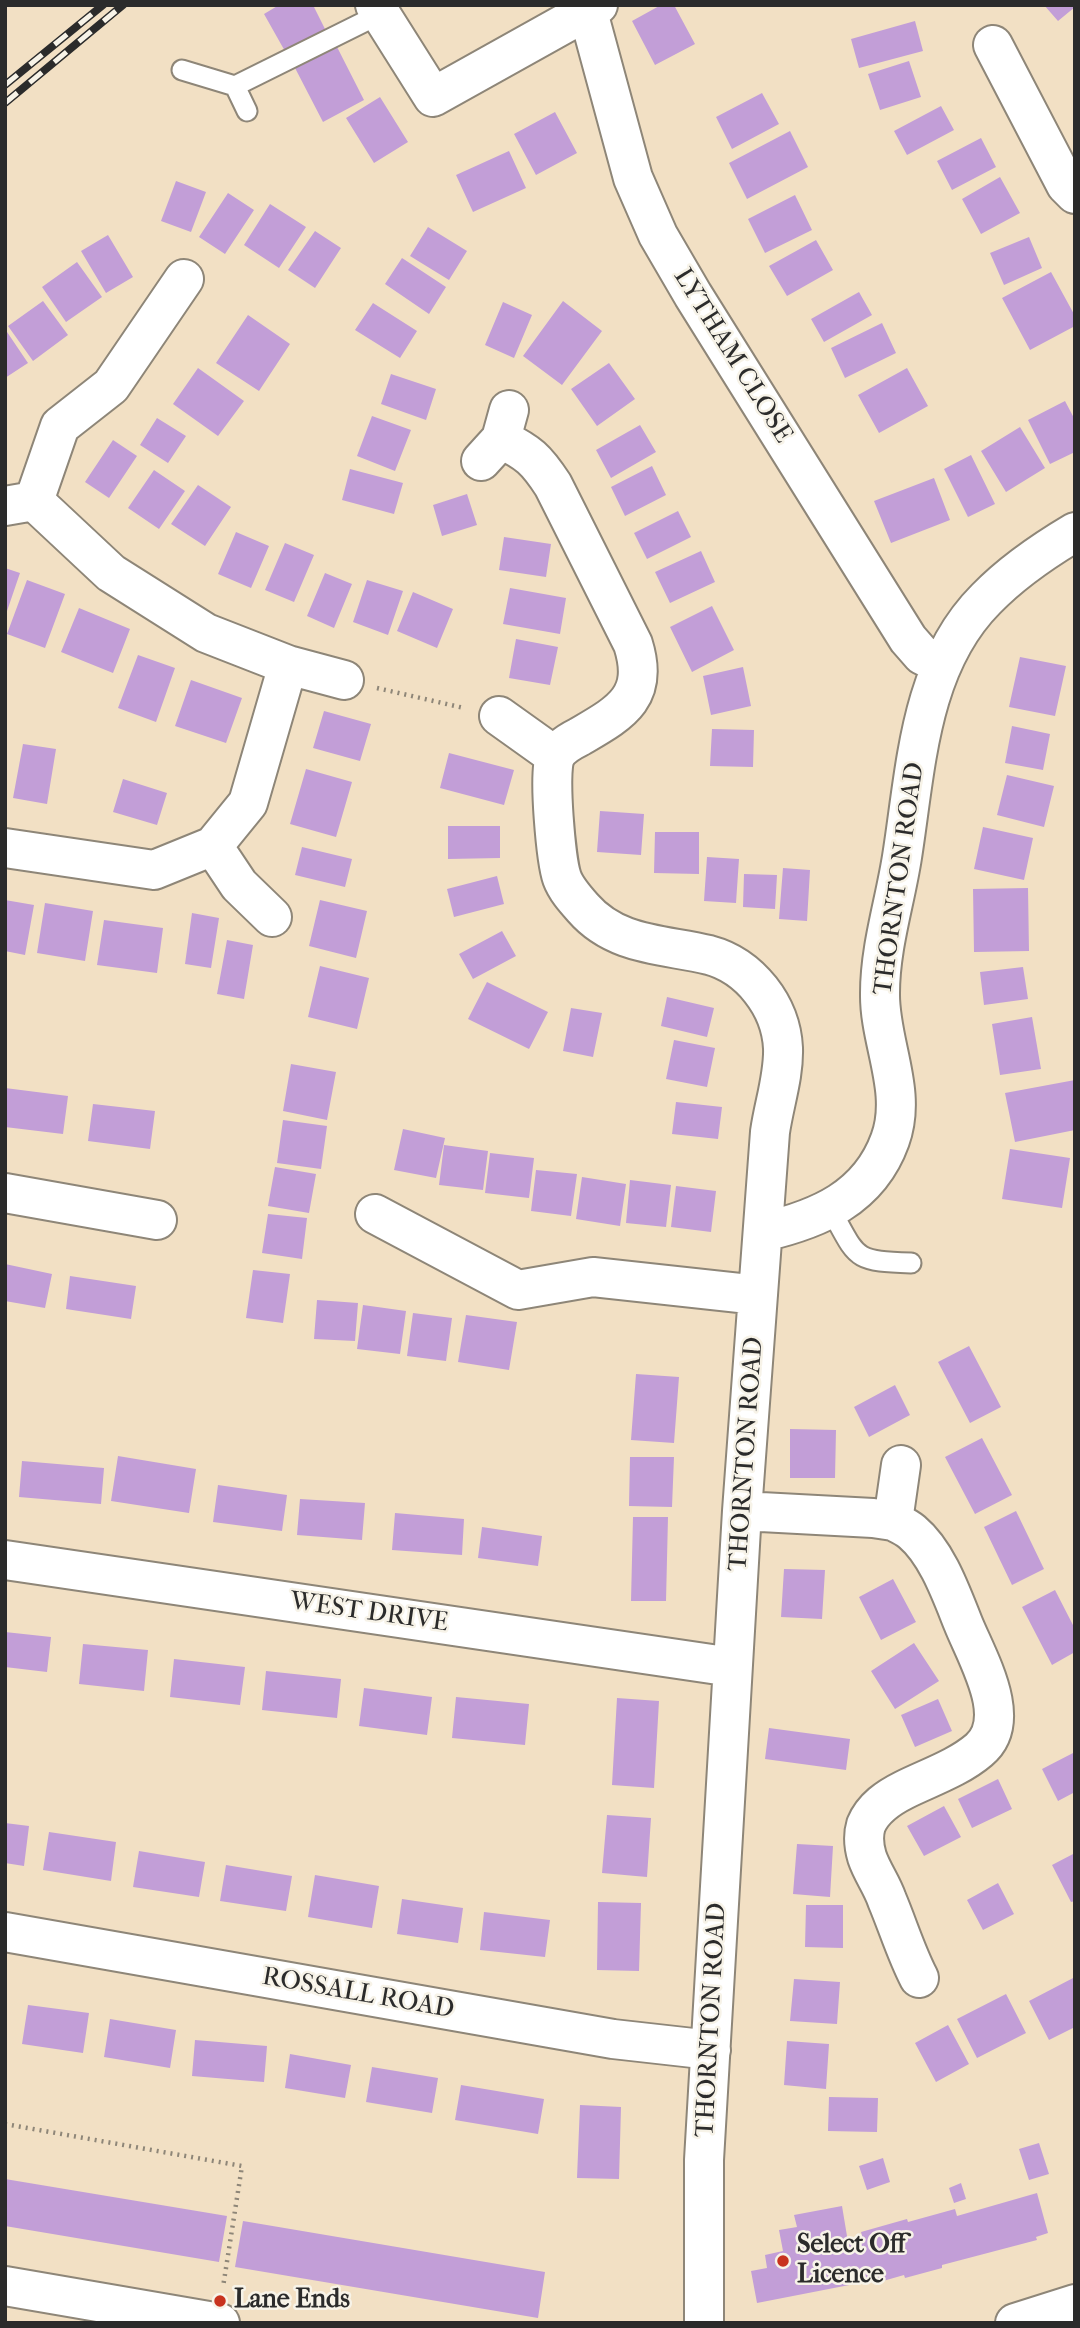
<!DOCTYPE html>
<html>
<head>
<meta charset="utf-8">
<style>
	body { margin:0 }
	#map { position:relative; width:1080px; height:2328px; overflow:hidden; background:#f2e0c4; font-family:"IM FELL French Canon",serif }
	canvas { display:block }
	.frame { position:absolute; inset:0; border:7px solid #2b2b2b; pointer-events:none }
</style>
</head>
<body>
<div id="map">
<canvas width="1080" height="2328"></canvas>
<div class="frame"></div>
</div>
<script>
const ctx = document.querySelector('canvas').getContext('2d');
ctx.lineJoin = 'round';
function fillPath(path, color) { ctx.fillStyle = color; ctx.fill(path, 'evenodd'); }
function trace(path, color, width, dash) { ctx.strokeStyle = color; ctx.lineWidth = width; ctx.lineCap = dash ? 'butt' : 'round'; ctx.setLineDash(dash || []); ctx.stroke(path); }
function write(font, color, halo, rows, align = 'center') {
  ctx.font = font + ' "IM FELL French Canon",serif'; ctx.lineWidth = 5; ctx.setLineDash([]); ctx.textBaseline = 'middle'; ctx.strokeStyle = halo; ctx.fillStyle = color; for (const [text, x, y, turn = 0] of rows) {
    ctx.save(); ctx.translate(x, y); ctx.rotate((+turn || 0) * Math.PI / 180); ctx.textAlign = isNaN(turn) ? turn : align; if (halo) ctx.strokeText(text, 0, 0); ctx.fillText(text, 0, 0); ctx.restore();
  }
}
fillPath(new Path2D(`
	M279 5H313L326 31 286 53 264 14Z
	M661 5H674L695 44 655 65 632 21Z
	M1044 5H1075V7L1058 21Z
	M915 21 923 51 859 68 851 39Z
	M336 45 364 100 323 122 294 66Z
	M909 61 921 97 880 110 868 74Z
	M762 93 779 124 732 149 716 117Z
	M380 97 408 142 374 163 346 118Z
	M941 106 954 130 907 155 894 131Z
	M555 112 577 153 536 175 514 134Z
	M790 131 808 167 747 199 729 163Z
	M981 138 996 167 952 190 937 161Z
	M509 151 526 188 473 212 456 175Z
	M1000 177 1020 213 981 234 962 199Z
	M176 181 206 192 191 232 161 221Z
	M228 193 254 210 225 254 199 237Z
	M795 195 812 230 765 253 748 219Z
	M270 204 306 227 279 268 244 245Z
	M428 227 467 251 449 280 410 256Z
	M315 231 341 248 315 288 288 270Z
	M108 235 133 277 106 293 81 251Z
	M1029 237 1042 268 1004 285 990 253Z
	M816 240 833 270 787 296 769 266Z
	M402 258 446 287 429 314 385 284Z
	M77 262 102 297 66 322 42 287Z
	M1051 272 1075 316V326L1030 350 1002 298Z
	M859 292 872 315 824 342 811 319Z
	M43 301 68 335 33 361 8 326Z
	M563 301 602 331 562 385 523 356Z
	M503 302 532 315 514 358 485 345Z
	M373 303 417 331 400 358 355 330Z
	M248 315 290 344 259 391 216 363Z
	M882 323 896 353 845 378 831 348Z
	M5 329 28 363 5 378Z
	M609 363 635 399 597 426 571 389Z
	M198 368 244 401 218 436 173 404Z
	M907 368 928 406 879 433 858 395Z
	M391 374 436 389 426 420 381 404Z
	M1065 401 1075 420V452L1050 464 1028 420Z
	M372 416 411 430 395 471 357 456Z
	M157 418 186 436 168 463 140 445Z
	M640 425 656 452 611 478 596 450Z
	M1020 427 1045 468 1006 492 981 451Z
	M113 440 137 456 109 498 85 482Z
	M971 455 995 504 968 517 944 469Z
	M652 466 666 495 625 516 611 487Z
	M350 469 403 483 394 514 342 500Z
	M154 470 185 491 159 529 128 508Z
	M934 478 950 520 891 543 874 501Z
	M198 485 231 507 205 546 171 524Z
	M467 494 477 525 442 536 433 505Z
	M678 511 691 537 647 559 634 533Z
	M236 532 269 546 251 588 218 574Z
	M504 537 551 544 546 577 499 570Z
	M285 543 314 555 294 602 265 590Z
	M701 551 715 582 670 603 655 572Z
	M5 568 20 573 6 614H5Z
	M325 573 352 584 334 628 307 616Z
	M27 580 65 594 45 648 7 634Z
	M367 580 403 591 388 635 353 622Z
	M510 588 566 598 560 634 503 624Z
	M413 592 453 609 437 648 397 631Z
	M712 606 734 650 692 672 670 627Z
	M79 608 130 629 113 673 61 652Z
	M516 639 558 647 550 685 509 678Z
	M138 655 175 668 156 722 118 708Z
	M1020 657 1066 666 1055 716 1009 707Z
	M743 667 751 706 711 715 703 676Z
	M191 680 242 698 226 743 175 726Z
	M324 711 371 724 360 761 313 748Z
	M1012 726 1050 734 1043 770 1005 763Z
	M712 729 754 730 753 767 710 766Z
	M23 744 56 749 47 804 13 798Z
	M449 753 514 770 504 805 440 788Z
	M306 769 352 782 336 837 290 824Z
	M1007 775 1054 786 1044 827 997 815Z
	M123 779 167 793 157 825 113 812Z
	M600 811 644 814 641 855 597 852Z
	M448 826H500V858L448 859Z
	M983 827 1033 838 1024 880 974 869Z
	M655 832H699V874L654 873Z
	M302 847 352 859 345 887 295 875Z
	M707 857 739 859 736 903 704 901Z
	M783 868 810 870 807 921 779 919Z
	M744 874 777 875 775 909 743 907Z
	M497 876 504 904 454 917 447 889Z
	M1028 888 1029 951 974 952 973 889Z
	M5 900 34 905 25 955 5 951Z
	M320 900 367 911 356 958 309 946Z
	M45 903 93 911 85 961 37 953Z
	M192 913 219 918 211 968 185 964Z
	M104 920 163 928 157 973 97 965Z
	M502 931 516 956 473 979 459 954Z
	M227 940 253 945 244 999 217 994Z
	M320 966 369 978 357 1029 308 1017Z
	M1023 967 1028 999 984 1005 980 972Z
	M487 982 548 1012 529 1049 468 1019Z
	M667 997 714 1008 707 1037 661 1026Z
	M571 1008 602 1013 593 1057 563 1051Z
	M1032 1017 1041 1069 1000 1075 992 1024Z
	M674 1040 715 1048 707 1087 666 1079Z
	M291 1064 336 1072 327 1120 283 1111Z
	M1075 1080V1130L1015 1142 1005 1093Z
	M5 1088 68 1096 63 1134 5 1127Z
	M676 1102 722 1107 718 1139 672 1134Z
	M93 1104 155 1111 150 1149 88 1141Z
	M283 1120 327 1126 321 1169 277 1163Z
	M403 1129 445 1138 436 1178 394 1170Z
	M444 1145 488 1151 483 1190 439 1185Z
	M1010 1149 1070 1158 1062 1208 1002 1199Z
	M490 1153 534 1158 529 1198 485 1193Z
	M275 1167 316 1174 309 1213 268 1206Z
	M536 1170 577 1174 571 1216 531 1211Z
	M582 1177 626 1184 620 1226 576 1219Z
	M630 1180 671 1185 666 1227 626 1223Z
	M676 1186 716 1191 711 1232 671 1227Z
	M268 1214 307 1218 302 1259 262 1253Z
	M5 1264 52 1274 45 1308 5 1301Z
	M253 1270 290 1274 283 1323 246 1318Z
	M70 1276 136 1286 131 1319 66 1309Z
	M317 1300 358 1303 355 1341 314 1339Z
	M363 1305 406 1311 400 1354 357 1349Z
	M413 1313 452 1318 446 1361 407 1356Z
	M466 1315 517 1322 509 1370 458 1362Z
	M969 1346 1001 1407 970 1423 938 1362Z
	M636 1374 679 1377 674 1443 631 1440Z
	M895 1385 910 1415 869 1437 854 1407Z
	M790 1429 836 1430 835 1478H790Z
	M982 1438 1012 1495 975 1514 945 1457Z
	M118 1456 196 1469 189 1513 111 1501Z
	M630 1457H674L672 1507 629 1506Z
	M22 1461 104 1468 101 1504 19 1497Z
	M218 1485 287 1495 282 1531 213 1522Z
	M300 1499 365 1503 362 1540 297 1535Z
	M1016 1511 1044 1569 1012 1585 984 1527Z
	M395 1513 464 1519 462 1555 392 1550Z
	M633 1517H668L666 1601H631Z
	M482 1527 542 1536 538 1566 478 1558Z
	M784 1569 825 1570 822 1619 781 1617Z
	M893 1579 916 1622 881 1640 859 1597Z
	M1055 1590 1075 1629V1652L1052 1665 1022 1607Z
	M5 1632 51 1637 47 1672 5 1667Z
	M914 1643 939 1681 895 1709 871 1671Z
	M83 1644 148 1650 144 1691 79 1684Z
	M174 1659 245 1667 240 1705 170 1697Z
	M266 1671 341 1679 337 1718 262 1710Z
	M364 1688 432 1697 427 1735 359 1726Z
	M456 1697 529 1704 525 1745 452 1738Z
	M617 1698 659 1701 654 1788 612 1785Z
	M938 1699 952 1731 915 1747 901 1715Z
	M769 1728 850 1739 846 1770 765 1759Z
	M1075 1752V1792L1058 1801 1042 1769Z
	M998 1779 1012 1809 972 1828 958 1799Z
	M944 1806 961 1837 924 1856 907 1826Z
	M607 1815 651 1818 647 1877 602 1873Z
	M5 1823 29 1826 24 1866 5 1863Z
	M49 1832 116 1842 111 1881 43 1870Z
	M797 1844 833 1846 830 1897 793 1894Z
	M139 1851 205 1862 199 1897 133 1887Z
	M1075 1853V1901L1071 1902 1052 1865Z
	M226 1865 292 1876 286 1911 220 1901Z
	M315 1875 379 1886 372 1928 308 1917Z
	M998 1883 1014 1914 983 1930 967 1900Z
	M402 1899 463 1908 458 1943 397 1934Z
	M598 1902 641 1903 639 1971 597 1970Z
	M806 1905H843V1948L805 1947Z
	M484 1912 550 1920 545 1957 480 1950Z
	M1075 1977V2027L1049 2040 1029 2001Z
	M794 1979 840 1982 837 2024 790 2021Z
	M1006 1994 1026 2033 977 2058 957 2019Z
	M28 2005 89 2013 83 2053 22 2044Z
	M110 2019 176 2030 170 2068 104 2057Z
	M948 2025 969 2064 936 2082 915 2043Z
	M195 2040 267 2046 264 2082 192 2076Z
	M787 2041 829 2044 826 2089 784 2085Z
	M290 2054 351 2065 345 2098 285 2088Z
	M372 2067 438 2078 432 2113 366 2102Z
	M461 2085 544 2099 538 2134 455 2120Z
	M829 2097 878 2098 877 2132 828 2131Z
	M580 2105 621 2107 619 2179 577 2178Z
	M1039 2143 1049 2174 1029 2180 1019 2149Z
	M883 2158 890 2182 867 2190 859 2166Z
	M5 2179 227 2216 219 2262 5 2226Z
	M961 2183 966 2199 954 2203 949 2188Z
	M1037 2193 1048 2233 1036 2237 1037 2240 942 2265V2268L905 2278 904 2275 876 2283 875 2280 757 2303 751 2271 767 2268 765 2255 783 2251 779 2230 797 2227 794 2215 842 2206 848 2242 863 2239 861 2232 907 2219 908 2222 955 2209 957 2216Z
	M243 2221 545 2272 538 2318 235 2267Z`), '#c29ed7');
const lane = new Path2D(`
	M182 70 235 86 380 14
	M235 86 247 111
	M831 1210C858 1259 853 1261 911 1263`);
const street = new Path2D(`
	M375 5 433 97 598 5
	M588 12 633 178 658 235 693 295 908 639 922 655 942 665
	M993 45 1066 185 1075 194
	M501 439C529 453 536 459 553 485L633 644C650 698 620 713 579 737 571 741 559 748 555 757 548 772 556 861 562 878 566 889 575 899 583 908 616 946 663 944 709 955 750 966 781 1006 783 1048 784 1076 774 1104 770 1132L742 1511 704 2160V2323
	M481 461 501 439 509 410
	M5 506 34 501 60 426 111 386 184 279
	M288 665 344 680
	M499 716 555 756
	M213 846 239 885 272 917
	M5 848 154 870 213 846 248 803 288 665 206 633 111 573 34 501
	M5 1193 157 1220
	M375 1214 518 1290 593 1277 758 1295
	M763 1232C819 1219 869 1198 890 1140 908 1091 879 1042 880 993 880 947 895 902 902 857 916 769 919 666 986 599 1012 572 1043 551 1075 532
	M742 1511 873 1518 893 1521 901 1465
	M893 1521C899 1524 906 1527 912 1532 937 1553 951 1593 963 1623 977 1658 1015 1720 979 1750 958 1768 928 1778 904 1790 888 1798 873 1808 866 1825 863 1835 864 1847 867 1857 872 1872 882 1885 887 1900 898 1926 906 1953 919 1978
	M5 1560 732 1667
	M5 1932 613 2039 711 2050`);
const secondary = new Path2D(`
	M5 2286 220 2323`);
const primary = new Path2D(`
	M1015 2323 1075 2304`);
trace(lane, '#8e8678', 23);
trace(street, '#8e8678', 42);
trace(secondary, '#8e8678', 42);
trace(primary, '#8e8678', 42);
trace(new Path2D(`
	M377 688 464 708
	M5 2124 242 2166 223 2287`), '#8e8678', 4.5, [2, 5]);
trace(lane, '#fff', 19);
trace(street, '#fff', 38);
trace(secondary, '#fff', 38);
trace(primary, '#fff', 38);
const rail = new Path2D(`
	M5 85 103 5
	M5 103 123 5`);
trace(rail, '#2b2b2b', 8);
trace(rail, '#f7f3e8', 5, [16]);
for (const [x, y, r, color] of [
	[783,2261,7,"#c8321e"],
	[220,2301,7,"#c8321e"]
]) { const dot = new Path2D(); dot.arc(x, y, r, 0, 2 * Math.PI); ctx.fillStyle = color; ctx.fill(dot); trace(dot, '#f7f3e8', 2.5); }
write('26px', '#2b2b2b', '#f7f3e8', [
	["LYTHAM CLOSE",732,356,58],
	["THORNTON ROAD",900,879,-82],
	["THORNTON ROAD",747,1454,-86],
	["WEST DRIVE",369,1613,8],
	["ROSSALL ROAD",358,1994,10],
	["THORNTON ROAD",712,2020,-87]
]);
write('bold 26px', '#2b2b2b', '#f7f3e8', [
	["Select Off",797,2246],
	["Licence",797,2276],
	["Lane Ends",234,2301]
], 'left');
</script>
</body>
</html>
